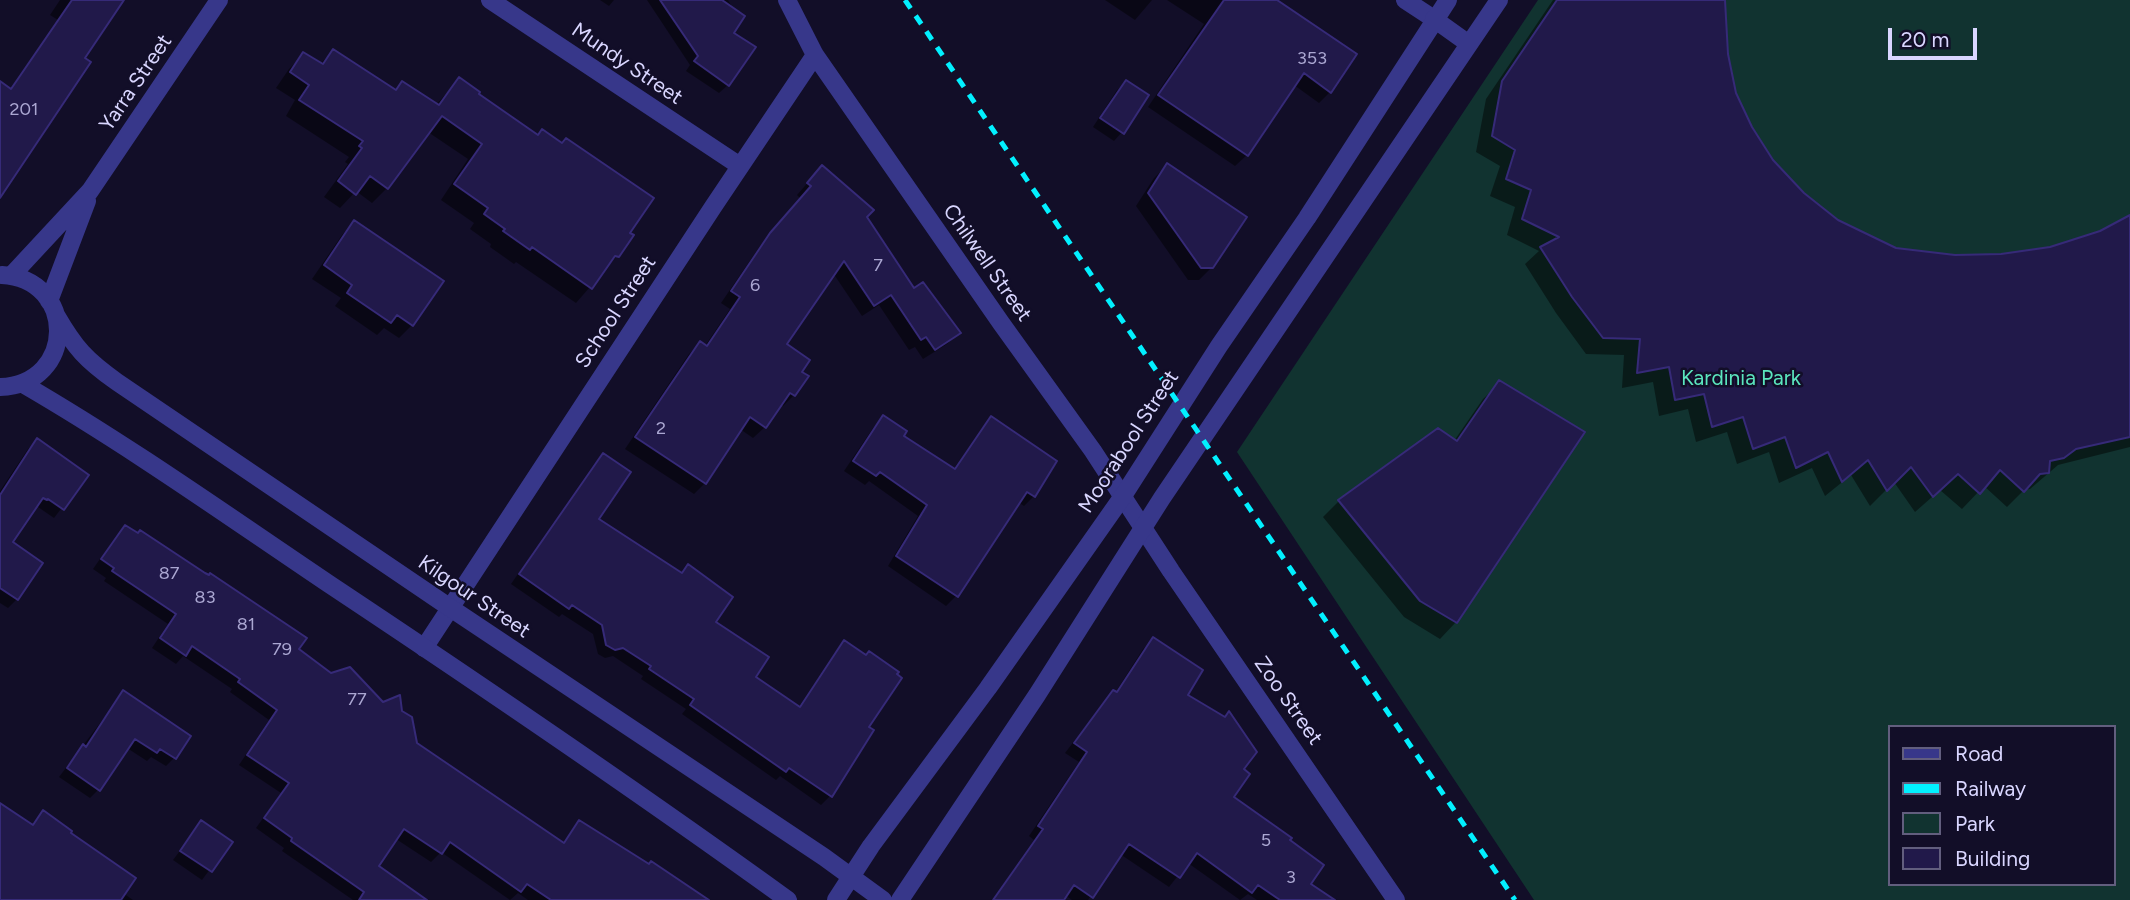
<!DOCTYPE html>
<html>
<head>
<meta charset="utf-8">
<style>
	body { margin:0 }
	#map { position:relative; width:2130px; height:900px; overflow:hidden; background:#120e28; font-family:Figtree,sans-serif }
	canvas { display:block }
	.legend { position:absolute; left:1888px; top:725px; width:228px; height:161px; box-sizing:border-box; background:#120e28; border:2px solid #625e7e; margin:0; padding:9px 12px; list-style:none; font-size:21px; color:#d9d6ff }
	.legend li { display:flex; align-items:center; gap:14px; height:35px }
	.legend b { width:35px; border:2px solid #625e7e }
	.scale { position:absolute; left:1888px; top:28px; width:89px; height:32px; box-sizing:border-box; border:4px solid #d9d6ff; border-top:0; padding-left:9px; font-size:21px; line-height:24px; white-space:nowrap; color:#d9d6ff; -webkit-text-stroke:5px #120e28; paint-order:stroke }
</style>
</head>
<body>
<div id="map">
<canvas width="2130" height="900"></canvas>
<ul class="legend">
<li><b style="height:9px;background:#37378a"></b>Road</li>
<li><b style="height:9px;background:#02f0ff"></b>Railway</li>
<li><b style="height:19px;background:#113330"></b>Park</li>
<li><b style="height:19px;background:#21194a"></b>Building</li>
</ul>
<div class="scale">20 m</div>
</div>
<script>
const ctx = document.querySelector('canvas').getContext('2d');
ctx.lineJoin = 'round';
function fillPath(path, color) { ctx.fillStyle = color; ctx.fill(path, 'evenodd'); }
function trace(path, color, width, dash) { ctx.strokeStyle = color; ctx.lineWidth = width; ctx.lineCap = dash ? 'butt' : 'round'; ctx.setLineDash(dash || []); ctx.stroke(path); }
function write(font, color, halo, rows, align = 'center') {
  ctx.font = font + ' Figtree,sans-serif'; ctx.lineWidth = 5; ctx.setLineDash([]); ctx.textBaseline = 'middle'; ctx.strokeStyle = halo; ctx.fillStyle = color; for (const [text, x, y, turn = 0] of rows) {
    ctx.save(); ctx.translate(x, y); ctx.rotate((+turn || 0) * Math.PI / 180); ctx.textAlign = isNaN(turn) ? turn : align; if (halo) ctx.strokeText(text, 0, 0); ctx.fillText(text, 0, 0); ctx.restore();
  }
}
fillPath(new Path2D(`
	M1538 0H2130V900H1534L1237 452ZM1890 727H2114V884H1890Z`), '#113330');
fillPath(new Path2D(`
	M60 0H122L82 58 0 196V94L10 91 58 20 50 15Z
	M600 0H614L609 6Z
	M647 0H728L735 12 728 85 719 93 686 71 690 65Z
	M1105 0H1152L1135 20Z
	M1167 0H1274L1330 92 1319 103 1294 85 1247 155 1235 166 1148 107 1204 24Z
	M1553 0H1723L1726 54 1734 94 1751 128 1772 161 1803 195 1837 222 1895 249 1955 257 2001 256 2051 249 2101 232 2130 217V447L2058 465 2030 489 2024 490 2007 507 1984 486 1962 509 1940 490 1915 512 1894 482 1870 506 1851 475 1825 496 1812 468 1779 483 1769 452 1737 464 1727 432 1696 442 1688 409 1659 416 1653 382 1622 388 1624 355 1586 354 1556 313 1525 264 1539 251 1507 235 1515 207 1490 196 1500 166 1476 152 1486 99Z
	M333 51 394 91 402 83 436 105 459 79 628 233 617 256 576 303 516 262 514 264 490 247 491 244 470 229 474 223 441 200 468 159 428 132 387 188 372 203 356 191 340 208 324 197 348 164 345 162 349 157 286 116 295 100 276 88 289 69 304 54 320 64Z
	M1126 82 1122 132 1114 141 1093 127 1117 90Z
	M1167 165 1212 267 1199 280H1188L1136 206 1154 178Z
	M811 179 864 217 913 291 959 332 947 344 923 359 915 347 909 350 879 305 862 316 833 273 785 345 799 372 794 395 783 406 780 404 765 427 753 438 740 429 705 483 694 494 625 449 689 354 700 343 705 346 730 309 721 303 760 246 801 199 797 195Z
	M354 222 442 281 412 325 399 338 384 328 377 335 335 306 341 298 312 279 342 235Z
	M1500 383 1456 622 1440 639 1404 617 1323 517 1339 501 1454 441 1483 399Z
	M883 418 901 436 953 470 981 429 991 419 1034 496 1024 506 1018 502 956 596 946 606 888 566 918 516 869 481 865 485 844 471 873 428Z
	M37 440 87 475 54 518 38 507H35L10 543 17 599 8 608 0 603V491L28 449Z
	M603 455 597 519 680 574 688 566 714 622 754 677 798 708 835 652 844 643 867 727 871 730 830 796 821 805 780 776 776 780 682 714 686 709 641 679 643 676 613 656 605 658 598 654 593 634 562 614 559 617 511 584 594 464Z
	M125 527 331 675 400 712 416 744 562 844 579 822 701 900H528L518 893 510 900 441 852 431 862 396 839 377 867 408 900H353L282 851 284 848 256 828 281 793 239 765 269 720 230 692 232 689 183 656 176 664 152 648 168 624 104 581 106 578 93 569 116 536Z
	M1153 640 1185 695 1241 769 1232 797 1288 841 1309 884 1332 900H1257L1248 894 1240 900 1188 863 1169 887 1120 854 1088 900H1072L1065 895 1061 900H992L1034 840 1029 836 1079 762 1065 753 1104 702 1115 693 1143 649Z
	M123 693 174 758 166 766 151 757 147 761 127 748 98 790 90 798 59 777Z
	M0 805 31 826 43 813 123 893 133 900H0Z
	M201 823 230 842 202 880 173 860Z`), '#0007');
const building = new Path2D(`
	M72 0H124L85 58 91 62 0 198V81L11 89Z
	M660 0H722L745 16 734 33 756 47 729 86 694 61 698 56Z
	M1224 0H1277L1357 54 1331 93 1304 73 1248 156 1158 95Z
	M1557 0H1725L1728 54 1736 93 1752 127 1773 160 1804 193 1838 220 1896 248 1955 255 2001 254 2050 247 2100 231 2130 215V437L2076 449 2064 458 2050 461 2049 473 2040 474 2024 492 2000 470 1980 494 1958 474 1933 497 1911 467 1887 491 1868 460 1842 482 1828 452 1796 468 1785 437 1753 449 1743 417 1712 427 1704 394 1675 400 1669 367 1637 373 1640 339 1603 338 1572 297 1540 247 1559 237 1522 219 1531 190 1506 179 1515 150 1492 136 1502 81Z
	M333 49 396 90 402 81 439 105 459 77 480 92 479 94 538 135 542 129 562 143 566 138 654 198 630 233 634 235 619 257 615 256 592 289 532 247 530 250 503 231 505 229 484 214 488 208 454 184 482 144 442 116 388 189 370 176 356 195 338 181 362 148 359 146 363 141 299 100 309 85 290 72 303 52 323 64Z
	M1126 80 1149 95 1124 134 1100 118Z
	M1167 163 1247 217 1213 268H1201L1148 193Z
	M822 165 874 210 867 217 914 288 923 282 961 333 935 350 926 337 921 340 891 295 874 306 844 261 787 344 810 360 802 372 809 376 795 396 790 393 766 428 750 417 706 484 635 437 700 341 707 346 740 297 731 291 770 233 811 186 807 183Z
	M354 220 444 281 413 326 397 315 391 323 347 293 352 285 324 265Z
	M1499 380 1585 432 1457 623 1420 601 1338 500 1438 428 1457 441Z
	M883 415 907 431 904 436 955 469 991 416 1057 461 1035 497 1027 492 958 597 896 556 927 505 880 472 876 476 853 461Z
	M37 438 89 475 64 510 48 499 47 500 43 498 13 542 43 563 18 600 0 588V495Z
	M603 453 631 472 599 519 682 573 688 564 733 597 716 622 769 657 756 677 800 707 844 640 866 655 869 651 899 672 897 674 902 678 869 727 874 730 832 797 789 768 786 772 690 705 694 699 649 669 651 666 623 648 615 650 606 645 602 625 572 605 569 609 519 574Z
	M125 525 138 533 140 530 205 573 209 575 210 573 307 638 299 649 331 673 350 667 383 702 400 695 402 711 412 717 417 743 564 843 579 820 649 864 651 861 709 900H551L527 884 521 892 450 842 442 854 404 829 379 866 427 900H359L364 892 291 841 292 838 264 818 289 783 247 755 277 710 238 682 240 679 192 646 186 656 160 638 176 614 112 571 114 568 101 559Z
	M1153 637 1203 670 1188 695 1225 717 1229 711 1257 752 1244 769 1250 774 1234 797 1292 838 1290 840 1324 865 1311 884 1335 900H1280L1258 885 1252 893 1197 853 1180 878 1129 844 1093 898 1074 885 1064 900H993L1043 829 1038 826 1087 752 1074 743 1113 690 1117 692Z
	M123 690 191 736 176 759 160 749 157 753 135 739 100 791 67 768 83 744 86 747Z
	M0 803 33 825 43 810 72 831 71 833 136 878 121 900H0Z
	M201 820 233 842 212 872 180 851Z`);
fillPath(building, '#21194a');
trace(building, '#362a78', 2);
trace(new Path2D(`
	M490 0 740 166
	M787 0 815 55 1001 323 1093 451 1171 571 1396 900
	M1405 0 1434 19
	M424 648 713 207 815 55`), '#37378a', 18);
trace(new Path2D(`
	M1434 19 1469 44
	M11 276 90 191 219 0
	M49 301 87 201
	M56 315C75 348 86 360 117 382L449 607 824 857 883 900
	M23 384C128 445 228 516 329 584 484 687 637 791 788 900
	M0 387C77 384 77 279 2 275
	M836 900 871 846 988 688 1123 496 1219 346 1307 218 1448 0
	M900 900 1037 695 1162 498 1499 0`), '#37378a', 18);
trace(new Path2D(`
	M905 0 1515 900`), '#02f0ff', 5, [10, 9]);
write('18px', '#aba7d2', null, [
	["353",1312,59],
	["201",24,110],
	["7",878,266],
	["6",755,286],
	["2",661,429],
	["87",169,574],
	["83",205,598],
	["81",246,625],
	["79",282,650],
	["77",357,700],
	["5",1266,841],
	["3",1291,878]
]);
write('21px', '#d9d6ff', '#120e28', [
	["Mundy Street",627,64,34],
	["Yarra Street",136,83,-56],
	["Chilwell Street",987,263,55],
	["School Street",616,312,-57],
	["Moorabool Street",1129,442,-57],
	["Kilgour Street",474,597,34],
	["Zoo Street",1288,701,55]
]);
write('21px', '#5be6be', '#120e28', [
	["Kardinia Park",1741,379]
]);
</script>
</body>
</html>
